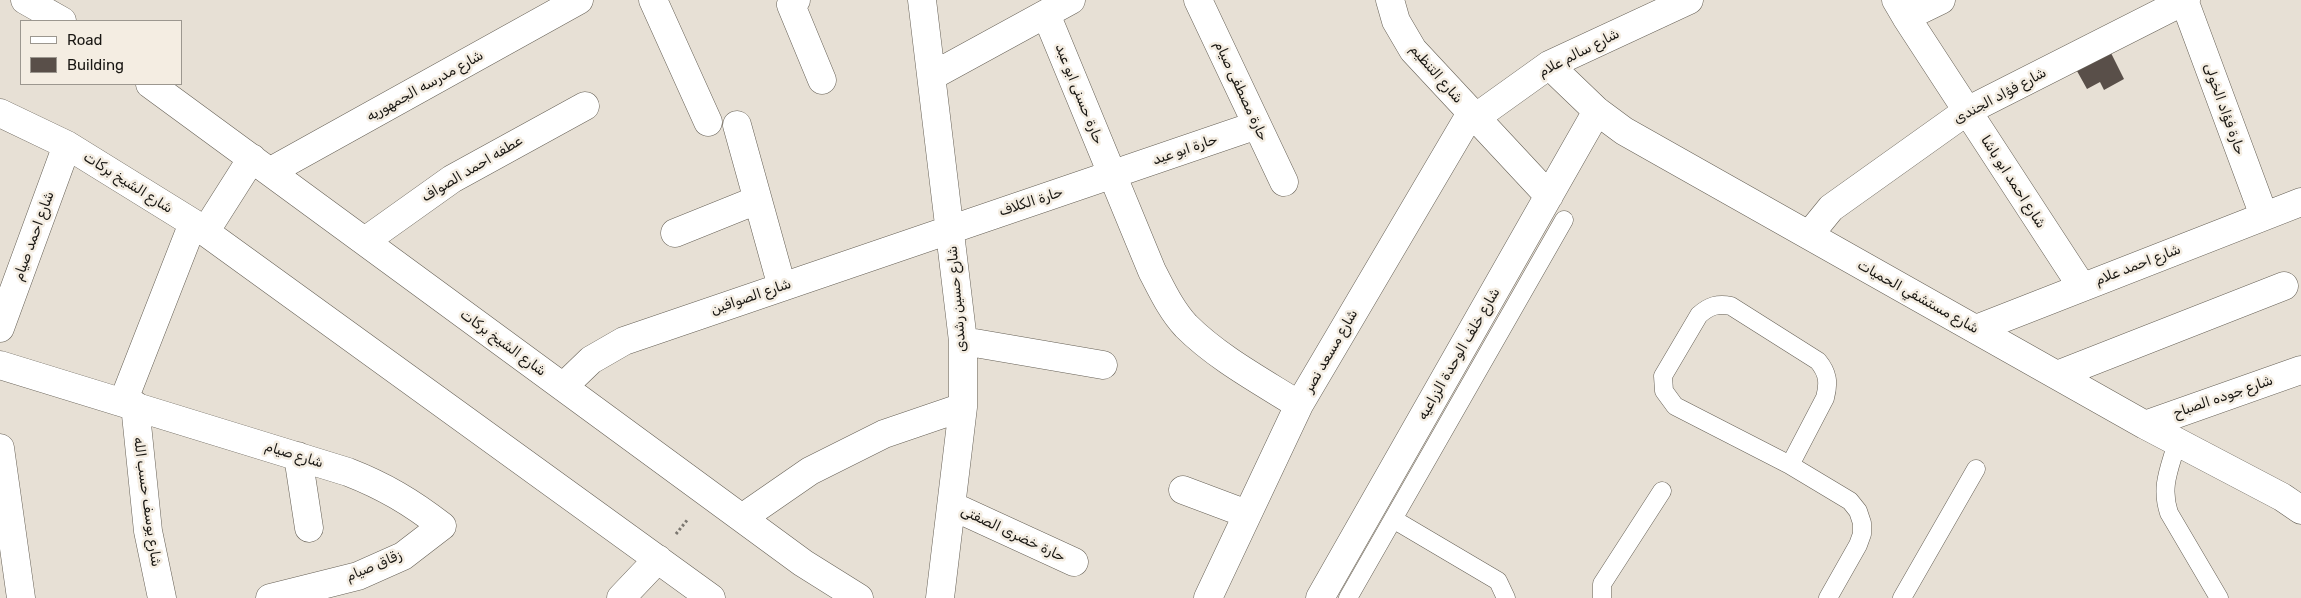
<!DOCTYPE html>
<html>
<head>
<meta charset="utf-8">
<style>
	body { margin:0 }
	#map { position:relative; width:2301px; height:598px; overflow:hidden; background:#e7e0d5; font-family:Rubik,sans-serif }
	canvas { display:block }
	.legend { position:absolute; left:20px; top:20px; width:162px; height:65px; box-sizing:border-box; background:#f4ede2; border:1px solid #9c978f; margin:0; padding:6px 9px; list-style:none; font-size:15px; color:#191713 }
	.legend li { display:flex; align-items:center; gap:10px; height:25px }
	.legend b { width:25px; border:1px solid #9c978f }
</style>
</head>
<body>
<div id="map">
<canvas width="2301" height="598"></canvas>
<ul class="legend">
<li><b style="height:6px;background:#fff"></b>Road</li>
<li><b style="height:14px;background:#594f49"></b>Building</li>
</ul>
</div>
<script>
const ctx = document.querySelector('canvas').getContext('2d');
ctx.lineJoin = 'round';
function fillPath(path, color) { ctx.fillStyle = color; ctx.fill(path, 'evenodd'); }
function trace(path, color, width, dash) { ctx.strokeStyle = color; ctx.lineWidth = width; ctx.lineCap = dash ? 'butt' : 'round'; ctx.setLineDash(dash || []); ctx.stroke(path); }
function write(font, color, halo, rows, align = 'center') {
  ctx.font = font + ' Rubik,Cairo,sans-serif'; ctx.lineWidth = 5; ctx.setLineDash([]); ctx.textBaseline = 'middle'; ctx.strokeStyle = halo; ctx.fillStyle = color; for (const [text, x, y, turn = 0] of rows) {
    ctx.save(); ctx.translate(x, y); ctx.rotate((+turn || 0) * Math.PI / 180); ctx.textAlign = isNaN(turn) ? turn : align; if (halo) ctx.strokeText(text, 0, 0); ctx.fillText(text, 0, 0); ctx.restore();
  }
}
fillPath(new Path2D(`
	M2107 45 2124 79 2104 90 2100 82 2087 89 2072 62Z`), '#594f49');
const service = new Path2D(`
	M2177 442C2170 468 2160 486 2169 513L2219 598
	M1790 465 1825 398C1829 383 1828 373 1818 361L1731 306C1718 303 1709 306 1699 315L1663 376 1664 391 1675 406 1790 465 1850 501 1858 511 1862 523V534L1858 545 1828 598
	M1393 519 1498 581 1506 598
	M1348 598 1564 220
	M1602 598V584L1662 491
	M1902 598 1976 469`);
const minor = new Path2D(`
	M25 0 62 21
	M653 0 708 122
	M796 0 791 5 822 80
	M922 0 963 341V407L940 598
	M1198 0 1284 182
	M1390 0 1396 21 1413 50 1549 196
	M1896 0 1906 17 2082 287
	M2184 0 2264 216
	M1046 14 1152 271C1162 290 1171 310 1186 326 1218 358 1261 381 1299 405
	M1906 17 1941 0
	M1549 65 1597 111 1624 131 2145 425 2282 497 2301 510
	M932 76 1071 0
	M150 84 803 563 859 598
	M0 113 67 145 193 223 711 598
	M1475 118 1549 65 1689 0
	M737 125 782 287
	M271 171 579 0
	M205 232 252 158
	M675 233 757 200
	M1809 235 1831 208 1967 111 2186 0
	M365 241 452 179 585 106
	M0 328 67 145
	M1976 329 2301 202
	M963 341 1103 365
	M0 365 348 472C384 486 411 502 442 526L403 556 358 576 270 598
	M2057 375 2284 286
	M563 387 591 360 624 341 1257 125
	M123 402 193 223
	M135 405 148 531 162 598
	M2145 425 2301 370
	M0 448 21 598
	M298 456 309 528
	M1183 490 1247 514
	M952 506 1074 562
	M742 518 810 471 884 434 963 407
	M621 598 658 559
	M1208 598 1299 405 1471 113
	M1320 598 1597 111`);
trace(service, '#666056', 19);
trace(minor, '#666056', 29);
trace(new Path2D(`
	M676 534 688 519`), '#7b7770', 3, [2.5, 2.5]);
trace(service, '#fff', 18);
trace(minor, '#fff', 28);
write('14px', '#191713', '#f4ede2', [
	["شارع سالم علام",1579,53,-27],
	["شارع التنظيم",1436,74,49],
	["شارع مدرسه الجمهوريه",425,86,-29],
	["حارة مصطفى صيام",1241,91,65],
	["حارة حسنى ابو عبد",1079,94,68],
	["شارع فؤاد الجندى",2000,96,-28],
	["حارة فؤاد الخولى",2224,109,70],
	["حارة ابو عيد",1185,150,-19],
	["عطفه احمد الصواف",472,169,-31],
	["شارع احمد ابو باشا",2013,182,57],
	["شارع الشيخ بركات",128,183,32],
	["حارة الكلاف",1031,202,-18],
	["شارع احمد صيام",34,236,-70],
	["شارع احمد علام",2138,265,-21],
	["شارع الصوافين",751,297,-19],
	["شارع مستشفي الحميات",1918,297,29],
	["شارع حسين رشدى",957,299,-95],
	["شارع الشيخ بركات",503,343,36],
	["شارع مسعد نصر",1331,351,-60],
	["شارع خلف الوحدة الزراعيه",1459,354,-60],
	["شارع جوده الصباح",2223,397,-19],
	["شارع صيام",294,455,17],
	["شارع يوسف حسب الله",147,502,82],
	["حارة خضرى الصفتى",1013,534,25],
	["زقاق صيام",374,566,-23]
]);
</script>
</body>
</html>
